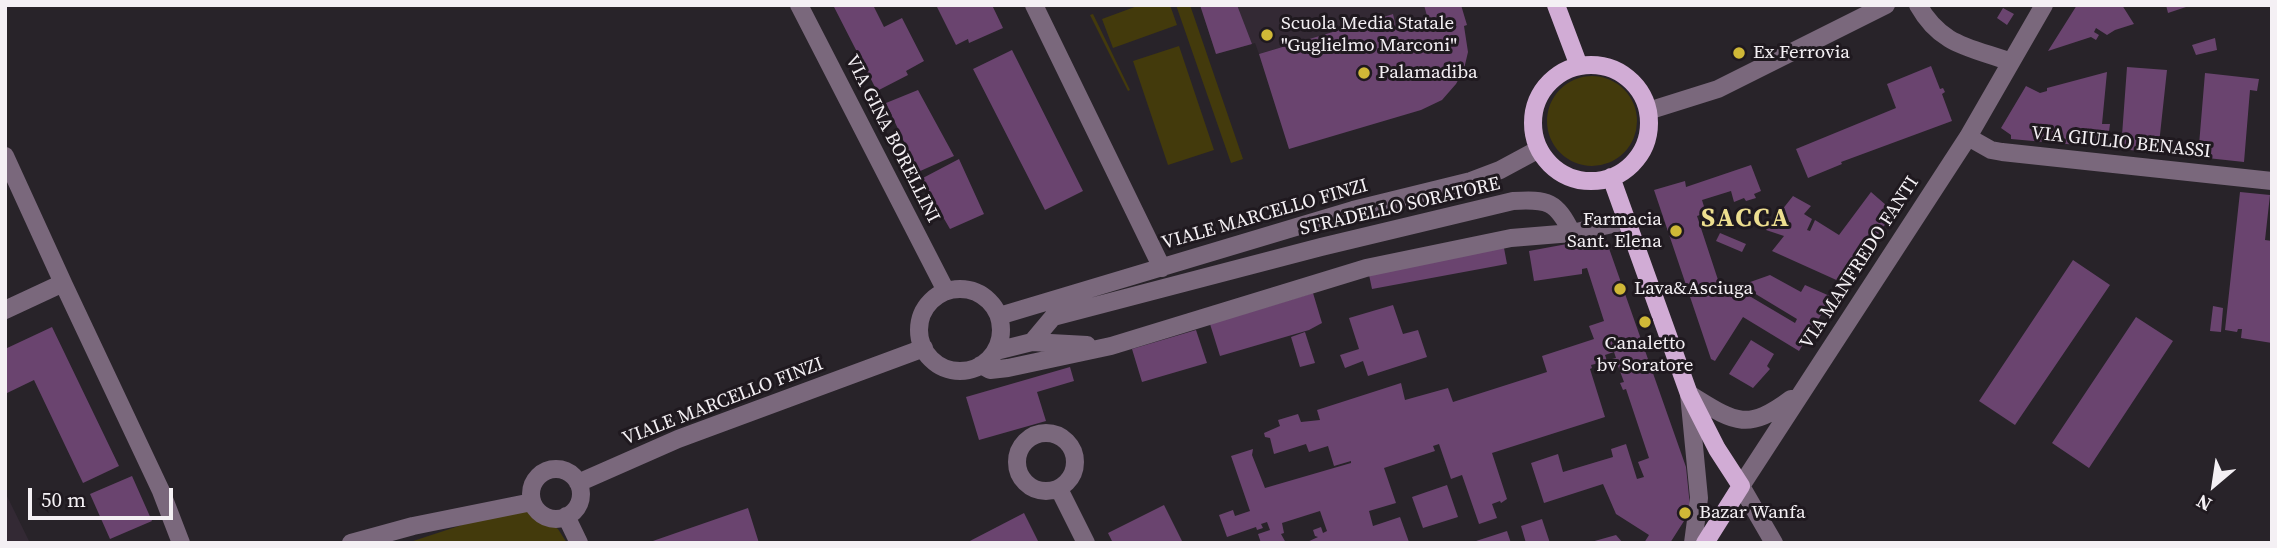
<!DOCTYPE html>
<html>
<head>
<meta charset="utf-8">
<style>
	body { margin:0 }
	#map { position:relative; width:2277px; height:548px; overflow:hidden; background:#282329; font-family:"Source Serif 4",serif }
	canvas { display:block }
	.frame { position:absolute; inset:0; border:7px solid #f4f0f4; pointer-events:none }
	.north { position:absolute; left:2179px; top:450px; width:70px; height:70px; -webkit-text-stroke:5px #1f191f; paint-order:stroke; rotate:209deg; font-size:19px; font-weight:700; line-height:28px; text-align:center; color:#f4f0f4 }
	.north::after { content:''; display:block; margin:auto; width:24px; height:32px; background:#f4f0f4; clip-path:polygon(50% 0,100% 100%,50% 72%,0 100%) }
	.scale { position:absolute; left:28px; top:488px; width:145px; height:32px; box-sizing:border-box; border:4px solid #f4f0f4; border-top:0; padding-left:9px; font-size:21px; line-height:24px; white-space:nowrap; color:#f4f0f4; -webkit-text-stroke:5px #1f191f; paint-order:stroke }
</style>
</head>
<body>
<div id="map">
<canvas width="2277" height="548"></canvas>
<div class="frame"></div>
<div class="north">N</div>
<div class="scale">50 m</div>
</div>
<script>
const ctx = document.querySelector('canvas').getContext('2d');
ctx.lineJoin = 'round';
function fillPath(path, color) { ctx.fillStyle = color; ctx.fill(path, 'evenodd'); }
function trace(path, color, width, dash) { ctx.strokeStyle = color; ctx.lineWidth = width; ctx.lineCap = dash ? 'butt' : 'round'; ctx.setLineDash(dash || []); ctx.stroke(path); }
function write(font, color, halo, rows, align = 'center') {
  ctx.font = font + ' "Source Serif 4",serif'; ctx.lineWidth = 6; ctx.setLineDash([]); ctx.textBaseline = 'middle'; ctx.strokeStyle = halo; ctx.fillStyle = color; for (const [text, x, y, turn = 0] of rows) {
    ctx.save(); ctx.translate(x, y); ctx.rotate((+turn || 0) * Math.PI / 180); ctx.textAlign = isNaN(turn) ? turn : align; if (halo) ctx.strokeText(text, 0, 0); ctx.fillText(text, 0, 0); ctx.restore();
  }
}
fillPath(new Path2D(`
	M1200 5H1461V6L1396 27 1392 14 1259 54 1255 43 1216 54Z
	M5 492 30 543H5Z`), '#332934');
fillPath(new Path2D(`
	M1140 5H1170L1177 25 1113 48 1102 19Z
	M1176 5H1190L1243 159 1231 163Z
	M1093 14 1130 90 1128 91 1090 15Z
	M1179 46 1214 150 1168 165 1133 61Z
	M1547 121a45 45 0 1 1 90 0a45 45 0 1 1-90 0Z
	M523 505 558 529 567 543H407Z`), '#433a0c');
fillPath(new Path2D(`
	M833 5H873L884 27 902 18 924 61 906 71 908 75 877 91Z
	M936 5H992L1003 28 969 43 968 39 956 45Z
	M1200 5H1237L1252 44 1216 54Z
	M1424 5H1461L1467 25 1464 26 1468 52 1464 69 1456 84 1442 100 1421 110 1289 149 1259 54 1393 14 1396 27 1427 16Z
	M2077 5H2122L2134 24 2115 30 2107 35 2096 28 2094 32 2099 35 2096 40 2091 37 2048 51Z
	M2166 5H2189V6L2168 13Z
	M2003 8 2014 14 2007 25 1997 18Z
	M2215 38 2217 50 2196 55 2192 45Z
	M1012 50 1083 191 1045 210 973 69Z
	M1931 66 1940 89 1943 88 1945 92 1942 94 1952 121 1841 162 1842 164 1808 178 1796 149 1896 108 1887 84Z
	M2127 67 2167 70 2158 153 2121 149Z
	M2107 72 2102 124H2110L2108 139 2101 138 2100 147 2011 139V135L2001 128 2026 86 2040 93 2047 91V88Z
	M2205 73 2259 79 2257 91 2250 90 2244 162 2198 157Z
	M918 90 954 156 918 172 886 103Z
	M959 159 984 214 950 229 921 179Z
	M1751 165 1761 191 1754 194 1756 198 1746 201 1744 198 1734 202 1731 191 1702 200 1706 213 1697 216 1722 292 1770 275 1801 292 1805 285 1832 297 1799 351 1743 317 1715 361 1711 359 1654 190 1685 181 1686 187ZM1749 290 1797 319 1795 323 1746 294Z
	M1871 192 1894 212 1843 283 1772 251 1784 236 1766 230 1793 196 1811 206 1804 214 1812 219 1807 230 1810 231 1815 220 1839 235Z
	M2240 192 2270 195 2265 240 2272 241V343L2241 338 2242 329H2238L2237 332 2225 330Z
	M1720 233 1746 244 1742 252 1716 241Z
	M1605 237 1686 467 1690 506 1684 521 1670 543H1644L1649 535 1616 514 1603 484 1544 503 1531 463 1558 454 1563 472 1613 457 1611 449 1626 444 1637 479 1644 477 1638 462 1649 458 1626 389 1623 390 1620 383 1624 382 1618 366 1614 367 1612 359 1616 358 1614 352 1605 355 1607 361 1591 365 1592 368 1590 369 1605 417 1492 453 1507 499 1501 503 1500 501 1492 504 1497 518 1479 524 1462 475 1451 479 1439 444 1433 446 1435 451 1384 468 1396 503 1369 511 1373 526 1400 517 1409 542 1305 543 1318 537 1315 536 1313 530 1321 527 1323 533 1327 531 1320 511 1282 523 1284 533 1281 534 1286 543H1267L1266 541 1261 543 1258 534 1270 530 1267 522 1261 524 1263 528 1257 530 1256 527 1227 537 1219 515 1233 510 1235 516 1250 511 1231 456 1253 449 1252 455 1265 488 1351 463V461L1334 466 1328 446 1309 452 1306 444 1274 454 1270 438 1265 437 1264 433 1280 426 1278 420 1298 414 1301 422 1320 420 1317 410 1401 383 1405 400 1448 388 1453 402 1547 372 1542 356 1594 339 1589 326 1604 321 1587 268 1582 269V274L1534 281 1529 251Z
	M1504 248 1507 264 1372 289 1368 270Z
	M2073 260 2110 285 2015 425 1979 401Z
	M1313 293 1322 323 1309 330 1220 356 1210 324Z
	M1393 305 1403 334 1418 330 1427 357 1368 376 1363 361 1345 368 1340 355 1359 349 1349 318Z
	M2213 306 2223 308 2221 332 2210 331Z
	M2136 317 2173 341 2089 468 2052 443Z
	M52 327 119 466 83 483 34 380 5 394V349Z
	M1196 330 1207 363 1142 382 1132 349Z
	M1305 332 1315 363 1300 367 1291 337Z
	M1751 340 1774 354 1767 366 1770 369 1753 388 1729 374Z
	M1070 367 1074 381 1037 392 1046 421 979 440 966 397Z
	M132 476 152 521 110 539 90 494Z
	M1447 485 1458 517 1423 528 1412 497Z
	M1164 505 1183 543H1113L1108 533Z
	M748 508 759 543H650V542Z
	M1024 513 1039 543H966Z
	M1542 519 1550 543H1526L1521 526Z
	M1507 531 1511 543H1473V542Z
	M1616 535 1623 543H1591V542Z`), '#6a446f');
trace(new Path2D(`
	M799 5 946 291
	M1034 5 1162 268
	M1918 5C1941 46 1970 47 2011 62
	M1648 111 1718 89 1886 5
	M1968 137 1991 150 2002 152 2272 181
	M5 156 63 283
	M919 330a41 41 0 1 1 82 0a41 41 0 1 1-82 0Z
	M5 310 63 283 161 491 181 543
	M999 316 1353 210 1471 181 1500 170 1539 149
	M1032 342 1087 345
	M996 351 1032 342 1053 317 1321 247 1513 201C1548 199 1556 201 1572 233
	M981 365 990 370 1008 368 1111 346 1366 268 1511 238 1572 233 1626 221
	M1689 394 1699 498 1693 543
	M1689 394C1733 421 1746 433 1791 399
	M1017 462a29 29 0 1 1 58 0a29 29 0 1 1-58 0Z
	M531 494a25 25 0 1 1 50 0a25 25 0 1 1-50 0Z
	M578 483 678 439 924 348
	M1059 489 1086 543
	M566 516 579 543
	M351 543 413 526 532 502
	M1774 543 1741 486 1968 137 2044 5`), '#7a687c', 18);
trace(new Path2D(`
	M1556 5 1579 66
	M1533 123a58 58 0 1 1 116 0a58 58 0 1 1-116 0Z
	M1611 177 1689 394 1717 449 1741 486 1705 543`), '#d1acd5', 18);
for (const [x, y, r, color] of [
	[1267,35,7,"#d0b837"],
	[1739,53,7,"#d0b837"],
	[1364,73,7,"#d0b837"],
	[1676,231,7,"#d0b837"],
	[1620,289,7,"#d0b837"],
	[1645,322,7,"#d0b837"],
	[1685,513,7,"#d0b837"]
]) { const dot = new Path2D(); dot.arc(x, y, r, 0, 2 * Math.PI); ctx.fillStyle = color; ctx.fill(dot); trace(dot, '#1f191f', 2.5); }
write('19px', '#f4f0f4', '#1f191f', [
	["Scuola Media Statale",1281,24],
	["\"Guglielmo Marconi\"",1281,46],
	["Ex Ferrovia",1753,53],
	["Palamadiba",1378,73],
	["Farmacia",1662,220,"right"],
	["Sant. Elena",1662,242,"right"],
	["Lava&Asciuga",1634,289],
	["Canaletto",1645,344,"center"],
	["bv Soratore",1645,366,"center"],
	["Bazar Wanfa",1699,513]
], 'left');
write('19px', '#f4f0f4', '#1f191f', [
	["VIA GINA BORELLINI",892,139,63],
	["VIA GIULIO BENASSI",2121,143,6],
	["STRADELLO SORATORE",1400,207,-13],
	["VIALE MARCELLO FINZI",1265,215,-16],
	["VIA MANFREDO FANTI",1860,263,-57],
	["VIALE MARCELLO FINZI",723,402,-21]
]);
ctx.letterSpacing = '2px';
write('bold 26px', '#eedf90', '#1f191f', [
	["SACCA",1746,219]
]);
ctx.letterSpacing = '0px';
</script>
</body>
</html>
